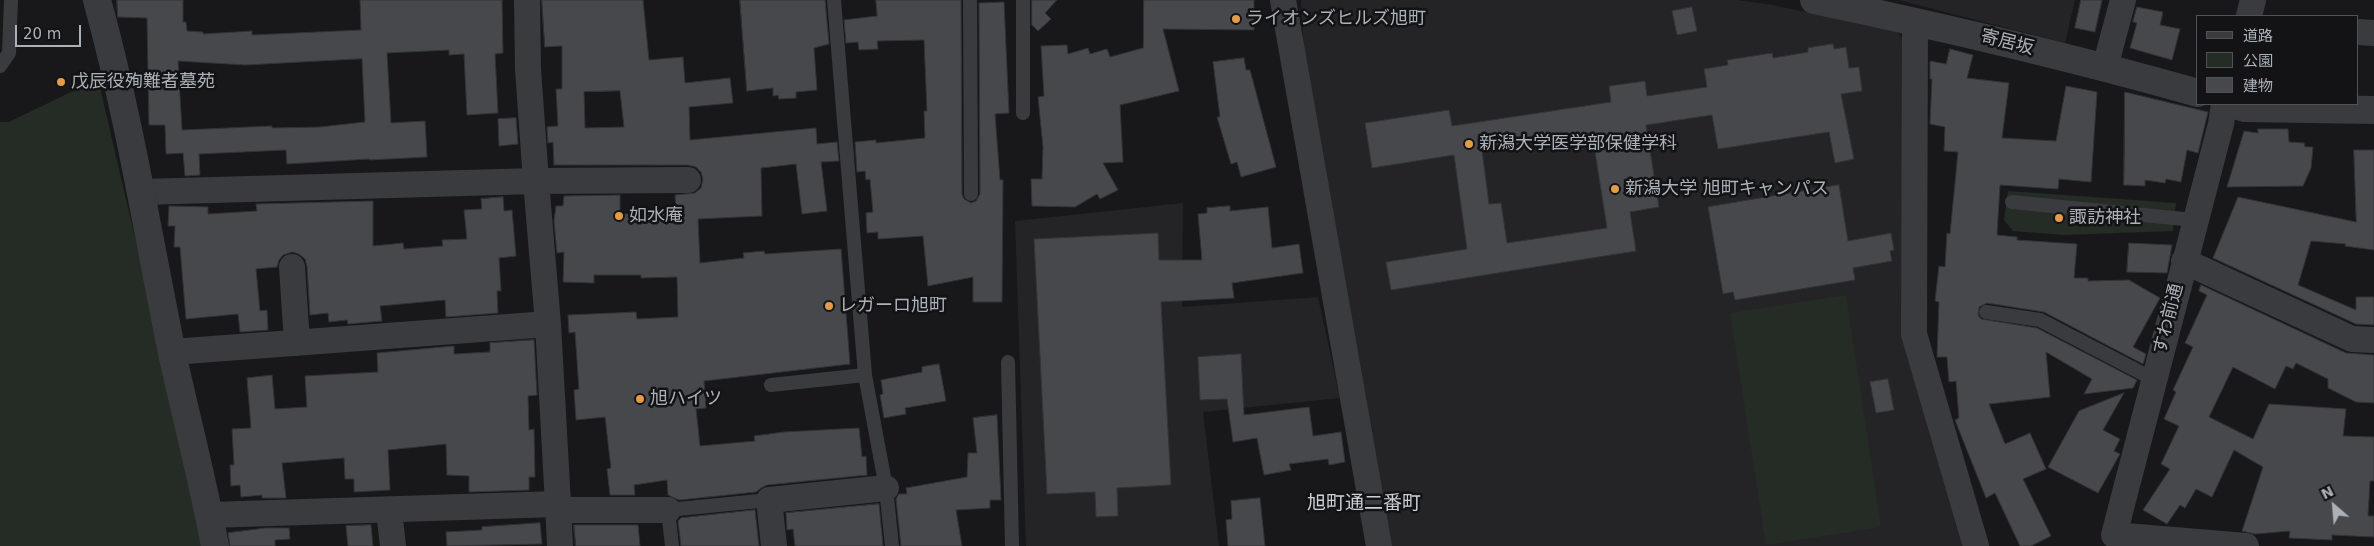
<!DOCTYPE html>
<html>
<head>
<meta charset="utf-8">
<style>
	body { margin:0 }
	#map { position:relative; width:2374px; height:546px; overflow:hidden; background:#18181a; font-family:"DejaVu Sans","Noto Sans JP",sans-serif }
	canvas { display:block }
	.legend { position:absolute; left:2196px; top:15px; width:162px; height:90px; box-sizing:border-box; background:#131315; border:1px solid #505256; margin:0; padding:6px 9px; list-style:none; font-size:15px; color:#abb1b8 }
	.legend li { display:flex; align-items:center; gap:10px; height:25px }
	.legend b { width:25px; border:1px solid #505256 }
	.north { position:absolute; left:2309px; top:481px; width:50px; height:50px; -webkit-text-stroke:4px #131315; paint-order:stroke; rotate:333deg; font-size:14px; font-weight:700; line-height:20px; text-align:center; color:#abb1b8 }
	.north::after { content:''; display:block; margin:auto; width:18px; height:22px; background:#abb1b8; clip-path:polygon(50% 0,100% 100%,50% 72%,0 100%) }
	.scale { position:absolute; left:15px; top:25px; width:66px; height:22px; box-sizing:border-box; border:2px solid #abb1b8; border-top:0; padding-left:6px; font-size:15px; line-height:18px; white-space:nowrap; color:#abb1b8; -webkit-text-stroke:4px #131315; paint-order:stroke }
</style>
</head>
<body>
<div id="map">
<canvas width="2374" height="546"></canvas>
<ul class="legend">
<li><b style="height:6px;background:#393b3e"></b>道路</li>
<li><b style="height:14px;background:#242c25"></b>公園</li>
<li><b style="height:14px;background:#47484c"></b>建物</li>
</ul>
<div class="north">N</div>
<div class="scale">20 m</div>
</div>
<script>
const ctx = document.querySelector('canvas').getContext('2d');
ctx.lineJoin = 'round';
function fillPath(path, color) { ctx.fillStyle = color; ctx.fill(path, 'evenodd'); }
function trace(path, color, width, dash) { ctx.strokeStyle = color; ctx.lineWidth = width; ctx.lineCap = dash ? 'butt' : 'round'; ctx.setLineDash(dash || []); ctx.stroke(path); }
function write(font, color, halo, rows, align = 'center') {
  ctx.font = font + ' "DejaVu Sans","Noto Sans JP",sans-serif'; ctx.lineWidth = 5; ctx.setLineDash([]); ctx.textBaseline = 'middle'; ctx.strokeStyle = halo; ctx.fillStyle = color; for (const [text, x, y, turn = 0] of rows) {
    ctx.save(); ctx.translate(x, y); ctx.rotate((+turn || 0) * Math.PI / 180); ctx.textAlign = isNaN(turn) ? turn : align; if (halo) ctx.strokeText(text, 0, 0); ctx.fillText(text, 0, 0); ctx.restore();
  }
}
fillPath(new Path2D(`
	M1301 0H1737L1773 5 1898 32 1904 42 1903 317 1966 546H1391L1304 60Z
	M1899 0H2075L2065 43Z
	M1183 203 1182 307 1318 297 1340 398 1203 412 1219 546H1026L1015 221Z`), '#242427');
fillPath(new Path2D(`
	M98 79 207 546H0V122H9Z
	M2008 191 2176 203 2173 231 2064 235 2013 231 2004 220Z
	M1846 295 1881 527 1766 545 1730 313Z`), '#242c25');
const building = new Path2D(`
	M117 0H183V22H186L187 31 203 32V34L252 31V35L361 30 360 0H502L503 53 495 54 498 113 467 115 464 54 449 55V50L387 53 391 123 425 121 427 157 369 160V159L287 164 286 150 199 154 200 175 185 176 183 153 166 154 165 125H149L147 18 118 17ZM362 59 365 122 320 127 272 128V126L182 130 178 61 245 65Z
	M542 0H643L649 60 683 57 685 83 730 78 733 103 689 107 690 140 816 128 817 144 837 142 839 161 821 162 827 211 802 214 796 164 761 168 762 216 698 219 700 263 744 258 743 253 764 251 765 254 841 249 850 364 704 381 706 408 696 409 700 446 755 441 754 436 784 432 859 428 862 457 866 456 867 475 767 485 761 488 756 492 679 500 668 495 667 480 634 485 635 495H610L607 469 611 468 605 417 576 420 574 390 579 389 575 332 569 333 568 315 636 312 637 319 678 317 677 277 641 278V275H594V283L563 282 564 252 557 253 554 221 556 206H563L564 196 620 195V214H665V210H676L675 195 695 193 701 188 703 179 701 172 696 167 688 165H554L553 142 548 143 547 127 558 126 556 89H562V46L545 47ZM620 91 624 127 585 128 584 92Z
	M740 0H825L829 44 814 48 817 90 796 92V98L779 99 778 95 773 96V88L747 91Z
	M876 0H961L962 194 964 199 971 203 976 201 980 194 979 3 1004 2 1009 113 995 114 1000 180H1003L1002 302H973V277L928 286 923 236 878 239V232L867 233 866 213 873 212 870 179 866 180 865 171 857 172 855 142 876 140V143L925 138 924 111H927L924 40 877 41 878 49 859 50 858 42 846 43 844 20 877 16Z
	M1032 0H1057L1045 13 1051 19 1038 31 1032 25Z
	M1144 0H1254V30L1163 29 1179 91 1120 105 1123 162 1103 163 1118 190 1100 199 1097 194 1075 207 1032 206 1031 179H1042L1043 147 1038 97 1044 96 1041 46 1067 45 1068 54 1088 48 1090 54 1107 49 1110 57 1143 48Z
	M2081 0H2102L2095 32 2075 28Z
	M1692 7 1697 31 1677 35 1672 11Z
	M2137 7 2163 12 2160 25 2180 29 2172 60 2130 48 2137 23 2133 22Z
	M1833 44 1834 49 1846 47 1849 68 1859 67 1862 91 1841 94 1854 159 1835 163 1829 132 1718 149 1712 115 1646 125 1659 207 1630 212 1636 251 1391 290 1386 262 1467 249 1454 155 1372 168 1365 123 1449 110 1452 126 1611 102 1609 86 1645 81 1647 96 1707 87 1704 69 1728 65 1727 60 1772 53 1773 58 1808 52V48ZM1592 133 1607 228 1507 243 1501 203 1489 204 1482 150Z
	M1950 49 1973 55 1967 78 2009 83 2002 138 2056 141 2066 86 2097 92 2091 182 2059 179 2058 189 2000 185 1997 235 2017 237V240L2077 244 2074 278H2088V281L2129 280 2160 298 2133 347 2146 354 2143 364 2044 312 1987 303 1979 307 1978 315 1981 319 2037 328 2137 380 2133 388 2084 394 2092 379 2046 352 2050 397 1989 404 2005 444 2030 433 2046 469 2023 479 2051 536 2031 546H2020L1995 493 1986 498 1955 420 1959 418 1956 381 1949 382 1947 357H1937L1939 302 1935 301 1939 266 1945 267 1947 233 1950 234 1958 152 1944 151 1945 127 1930 124 1932 79H1930V61L1946 64Z
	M1244 58 1246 70H1250L1276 167 1241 177 1237 162 1231 164 1217 117H1220L1213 62Z
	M2125 92 2208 112 2198 153 2187 150 2181 182 2166 179 2165 183 2145 180V186L2124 185Z
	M516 118 518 144 499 146 498 119Z
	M2258 129H2288L2289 142 2304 143 2305 147H2313L2311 168 2303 186 2227 187 2244 131 2258 133Z
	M2354 150H2374V250L2345 246 2346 244 2311 241 2298 285 2356 310V297H2374V325L2356 324 2213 258 2238 197 2356 222Z
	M1839 185 1848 241 1891 233 1894 250 1890 251 1892 261 1853 268 1855 280 1735 300 1733 292 1723 294 1708 207Z
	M503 197 504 211 512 210 516 256 499 258 501 291H497L498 313 446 317 445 300 380 306 382 321 348 324 347 320 329 322 328 313 310 315 307 266 305 259 299 254 292 252 283 255 279 260 277 267 256 269 260 311 267 310 268 330 240 332 238 314 186 319 180 247H174L175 226H168L169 206 208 207V214L257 211 256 204 373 201V246L403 243 404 249 443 246 442 240 467 239 464 210 482 209 481 199Z
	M1230 206V211L1268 207 1272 248 1299 244 1303 273 1232 283 1234 298 1161 302 1171 485 1117 488 1118 516 1096 517 1095 492 1047 494 1034 239 1158 233 1159 260H1202L1198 214 1207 213V208Z
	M2129 243 2172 245 2167 273 2127 272Z
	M2201 285 2346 353 2374 355V403L2356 402 2328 388V379L2296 363 2293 369 2286 366 2275 389 2233 367 2209 417 2253 439 2269 404 2346 409 2343 436 2374 437V481H2370L2368 516H2374V537L2332 535V540L2289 538 2290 531 2255 534 2242 531 2263 467 2234 450 2212 497 2196 489 2185 508 2180 505 2167 524 2143 510 2170 469 2161 464 2179 426 2164 419 2176 392 2173 390 2193 347 2185 343 2207 295 2199 291Z
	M534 340 537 395 528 396 529 430 534 429 535 477H529V490L469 492V476L447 475 446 444 388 450 390 490 354 492V479H345L344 458 282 463 286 498H262V495L241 497 240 485 231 486 230 465H234L232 429 251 428 247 378 272 375 275 409 307 407 305 376 378 372 377 353 454 346V354L490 352V343Z
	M1241 354 1244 415 1309 407 1313 436 1341 432 1345 462 1329 465 1328 459 1289 464 1291 470 1264 475 1257 438 1233 442 1227 399 1200 400 1198 357Z
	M939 364 946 401 905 408 906 414 884 418 880 395 883 394 881 380 922 372V367Z
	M1888 379 1894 410 1876 413 1870 382Z
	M2124 393 2103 430 2120 439 2114 451 2120 454 2098 493 2048 467 2079 411Z
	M997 415 1001 500H990V508L956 510 962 546H901L896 499 899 494H907L906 488 967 477 968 453H977L973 418Z
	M1260 498 1265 546H1228L1226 520 1232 519 1231 501Z
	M879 504 883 546H795L793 529 787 530 786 513Z
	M755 510 759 546H681L678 521 681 518Z
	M540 523 542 544 447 546 446 532 482 530V527Z
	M371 525 373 546H348L346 526Z
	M574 525H638L640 546H576Z
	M266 528H289L290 539 275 540V546H230L228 533Z`);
fillPath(building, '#47484c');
trace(building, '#323336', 1);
trace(new Path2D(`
	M834 0 865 375 886 488 892 546
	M970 0 971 194
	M0 66 9 53 11 0
	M1023 113V0
	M2012 202 2194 220
	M1986 312 2040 320 2153 379
	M1008 362 1012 546
	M771 385 865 375
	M672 546 668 510 769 500`), '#393b3e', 14);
trace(new Path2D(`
	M1283 0 1379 546
	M2249 16 2253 0
	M1915 21 1914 334 1976 546
	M2358 32 2374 33
	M2105 67 2123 0
	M142 192 536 181 528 69 527 0
	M2184 261 2352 339 2374 340
	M292 267 297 343
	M172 352 548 324 536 181 688 180
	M558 504 560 546
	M389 510 393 546
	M558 510H668
	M209 515 558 504 548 324
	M2114 535 2221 124 2224 104
	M2114 535 2246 546
	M774 546 769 500 886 488`), '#393b3e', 26);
trace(new Path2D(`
	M97 0C129 116 148 235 172 353 186 417 203 481 215 546
	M1814 0C1943 27 2071 57 2198 93
	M2231 104 2245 108 2374 110`), '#393b3e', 28);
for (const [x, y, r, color] of [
	[1236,19,5,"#e29c48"],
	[61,82,5,"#e29c48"],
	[1469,144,5,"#e29c48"],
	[1615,189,5,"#e29c48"],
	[619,216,5,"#e29c48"],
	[2059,218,5,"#e29c48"],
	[829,306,5,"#e29c48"],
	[640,399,5,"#e29c48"]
]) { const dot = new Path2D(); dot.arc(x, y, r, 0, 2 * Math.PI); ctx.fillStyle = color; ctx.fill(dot); trace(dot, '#131315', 2); }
write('18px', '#abb1b8', '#131315', [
	["ライオンズヒルズ旭町",1246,19],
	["戊辰役殉難者墓苑",71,82],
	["新潟大学医学部保健学科",1479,144],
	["新潟大学 旭町キャンパス",1625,189],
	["如水庵",629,216],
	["諏訪神社",2069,218],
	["レガーロ旭町",839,306],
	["旭ハイツ",650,399]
], 'left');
write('18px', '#abb1b8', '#131315', [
	["寄居坂",2007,43,14],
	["すわ前通",2169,319,-76]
]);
write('19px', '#cccfd5', '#131315', [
	["旭町通二番町",1364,504]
]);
</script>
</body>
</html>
